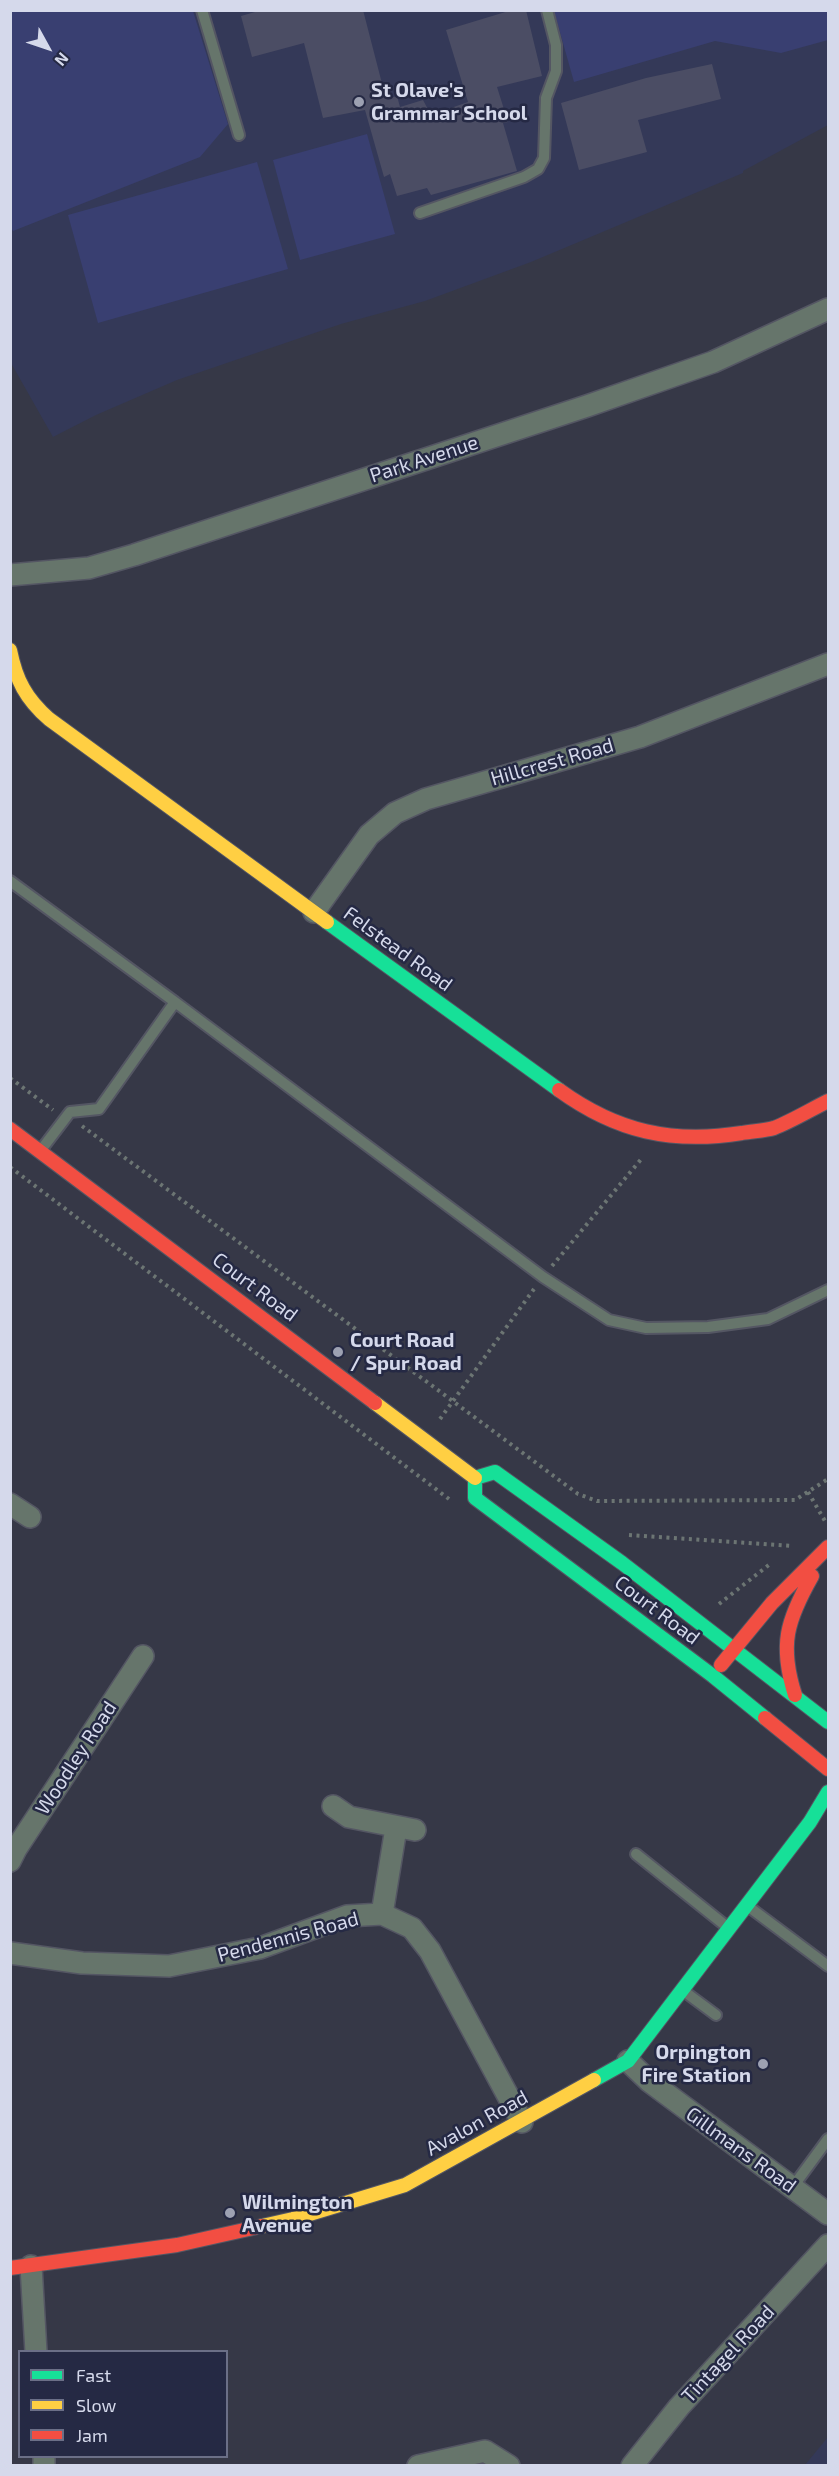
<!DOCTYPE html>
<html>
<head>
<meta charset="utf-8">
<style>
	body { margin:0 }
	#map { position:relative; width:839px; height:2476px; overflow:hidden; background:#363847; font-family:"Exo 2",sans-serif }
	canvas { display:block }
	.frame { position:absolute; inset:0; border:12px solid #d5d9eb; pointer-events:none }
	.legend { position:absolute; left:18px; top:2350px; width:210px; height:108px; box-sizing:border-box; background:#252944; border:2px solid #6b6f87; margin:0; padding:8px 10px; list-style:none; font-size:18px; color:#d5d9eb }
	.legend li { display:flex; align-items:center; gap:12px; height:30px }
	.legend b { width:30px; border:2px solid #6b6f87 }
	.north { position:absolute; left:18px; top:18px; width:60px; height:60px; -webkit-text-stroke:4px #252944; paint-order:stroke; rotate:130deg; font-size:16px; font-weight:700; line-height:24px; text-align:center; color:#d5d9eb }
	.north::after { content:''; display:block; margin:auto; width:21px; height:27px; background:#d5d9eb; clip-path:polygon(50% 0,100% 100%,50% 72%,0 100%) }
</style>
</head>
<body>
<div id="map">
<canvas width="839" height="2476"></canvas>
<div class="frame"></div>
<ul class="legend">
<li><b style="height:8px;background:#16e098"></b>Fast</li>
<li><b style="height:8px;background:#ffcf43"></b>Slow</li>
<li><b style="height:8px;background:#f24e42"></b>Jam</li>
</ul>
<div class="north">N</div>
</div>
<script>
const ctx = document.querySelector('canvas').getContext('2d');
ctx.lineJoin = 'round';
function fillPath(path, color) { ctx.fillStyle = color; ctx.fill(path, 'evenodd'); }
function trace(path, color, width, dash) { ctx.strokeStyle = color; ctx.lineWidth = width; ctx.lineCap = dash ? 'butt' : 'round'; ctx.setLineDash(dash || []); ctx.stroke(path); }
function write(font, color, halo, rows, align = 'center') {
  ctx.font = font + ' "Exo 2",sans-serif'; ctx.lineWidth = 5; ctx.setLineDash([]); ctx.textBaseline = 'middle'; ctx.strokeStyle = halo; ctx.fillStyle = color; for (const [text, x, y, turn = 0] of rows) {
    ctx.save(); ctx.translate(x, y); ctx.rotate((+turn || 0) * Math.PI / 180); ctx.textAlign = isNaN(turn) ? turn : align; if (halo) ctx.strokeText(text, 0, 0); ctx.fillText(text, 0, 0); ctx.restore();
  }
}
fillPath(new Path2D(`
	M10 11H828V125L743 171V173L531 262 425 301 341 324 177 380 96 415 53 437 11 363Z
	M828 2437V2465H805Z`), '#343958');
fillPath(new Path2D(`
	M10 11H193L228 124 200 157 13 231 10 226Z
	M554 11H828V40L781 53 715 41 574 82Z
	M367 134 395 234 300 260 273 160Z
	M257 162 288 269 98 323 68 215Z`), '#393f71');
fillPath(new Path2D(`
	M262 10H363L386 99 397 96 400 107 423 100 431 115 468 102 446 30 512 10H526L542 76 497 87 508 122 503 123 517 171 431 195 427 188 397 196 390 174 384 177 365 110 323 118 304 43 252 57 241 16Z
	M712 64 721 99 638 120 647 152 579 170 561 103 646 78Z`), '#4b4d64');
const lane = new Path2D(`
	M202 10 239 135
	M420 213 524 177 538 169 544 158 546 98 556 71V45L547 10
	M10 881 175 1002
	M41 1150 70 1112 99 1109 175 1002 543 1277 609 1320 646 1328 708 1327 768 1319 828 1290
	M636 1854 726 1926
	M749 1907 828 1966
	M685 1992 716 2015
	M792 2188 828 2139`);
const street = new Path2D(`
	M10 575 89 568 134 555 587 406 713 362 828 309
	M314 912 369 835 395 813 426 799 640 737 828 664
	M10 1504 30 1517
	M333 1806 349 1817 415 1830
	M10 1861 16 1849 143 1656
	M382 1914 396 1828
	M10 1953 82 1963 169 1966 260 1948 347 1916 382 1914 412 1928 430 1951 522 2122
	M628 2061 649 2081 828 2214
	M31 2266 36 2352
	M44 2456V2466
	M418 2466 485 2451 509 2466
	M632 2466 679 2407 828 2245`);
const fast = new Path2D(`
	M327 922 559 1090
	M475 1478V1498L713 1676 765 1718
	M475 1478 495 1472 622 1563 828 1722
	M594 2080 628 2061 810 1822 828 1792`);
const slow = new Path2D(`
	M10 650C16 680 26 699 49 719L327 922
	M375 1403 475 1478
	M262 2226 293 2219 405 2185 594 2080`);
const jam = new Path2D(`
	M559 1090C617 1132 672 1144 742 1133 752 1131 764 1131 774 1128 792 1121 810 1110 828 1101
	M10 1129 375 1403
	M721 1665 772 1603 828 1547
	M795 1695C779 1645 787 1620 812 1576
	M765 1718 828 1769
	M10 2268 177 2245 262 2226`);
trace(lane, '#545663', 14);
trace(street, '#545663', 24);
trace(fast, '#545663', 16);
trace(slow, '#545663', 16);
trace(jam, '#545663', 16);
trace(new Path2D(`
	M10 1078 53 1110
	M82 1126 578 1494 597 1501 795 1500 828 1479
	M10 1167 449 1499
	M552 1266 643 1157
	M440 1419 534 1289
	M808 1492 825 1521
	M629 1535 792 1546
	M719 1604 770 1564`), '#6c7573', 4, [3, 4.5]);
trace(lane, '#66756b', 10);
trace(street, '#66756b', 21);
trace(fast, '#16e098', 14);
trace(slow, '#ffcf43', 14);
trace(jam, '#f24e42', 14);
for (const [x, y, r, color] of [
	[359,102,6,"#9da1b2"],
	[338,1352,6,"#9da1b2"],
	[763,2064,6,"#9da1b2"],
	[230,2213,6,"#9da1b2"]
]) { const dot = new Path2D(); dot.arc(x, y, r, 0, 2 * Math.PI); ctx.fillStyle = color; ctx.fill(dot); trace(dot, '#252944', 2); }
write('bold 20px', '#d5d9eb', '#252944', [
	["St Olave's",371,90],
	["Grammar School",371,113],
	["Court Road",350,1340],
	["/ Spur Road",350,1363],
	["Orpington",751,2052,"right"],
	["Fire Station",751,2075,"right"],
	["Wilmington",242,2202],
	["Avenue",242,2225]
], 'left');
write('20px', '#d5d9eb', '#252944', [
	["Park Avenue",424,459,-18],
	["Hillcrest Road",552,762,-16],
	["Felstead Road",398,949,36],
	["Court Road",255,1287,37],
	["Court Road",657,1610,37],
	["Woodley Road",76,1758,-57],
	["Pendennis Road",288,1937,-15],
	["Avalon Road",477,2123,-29],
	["Gillmans Road",741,2150,36],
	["Tintagel Road",728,2354,-47]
]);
</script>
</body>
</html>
